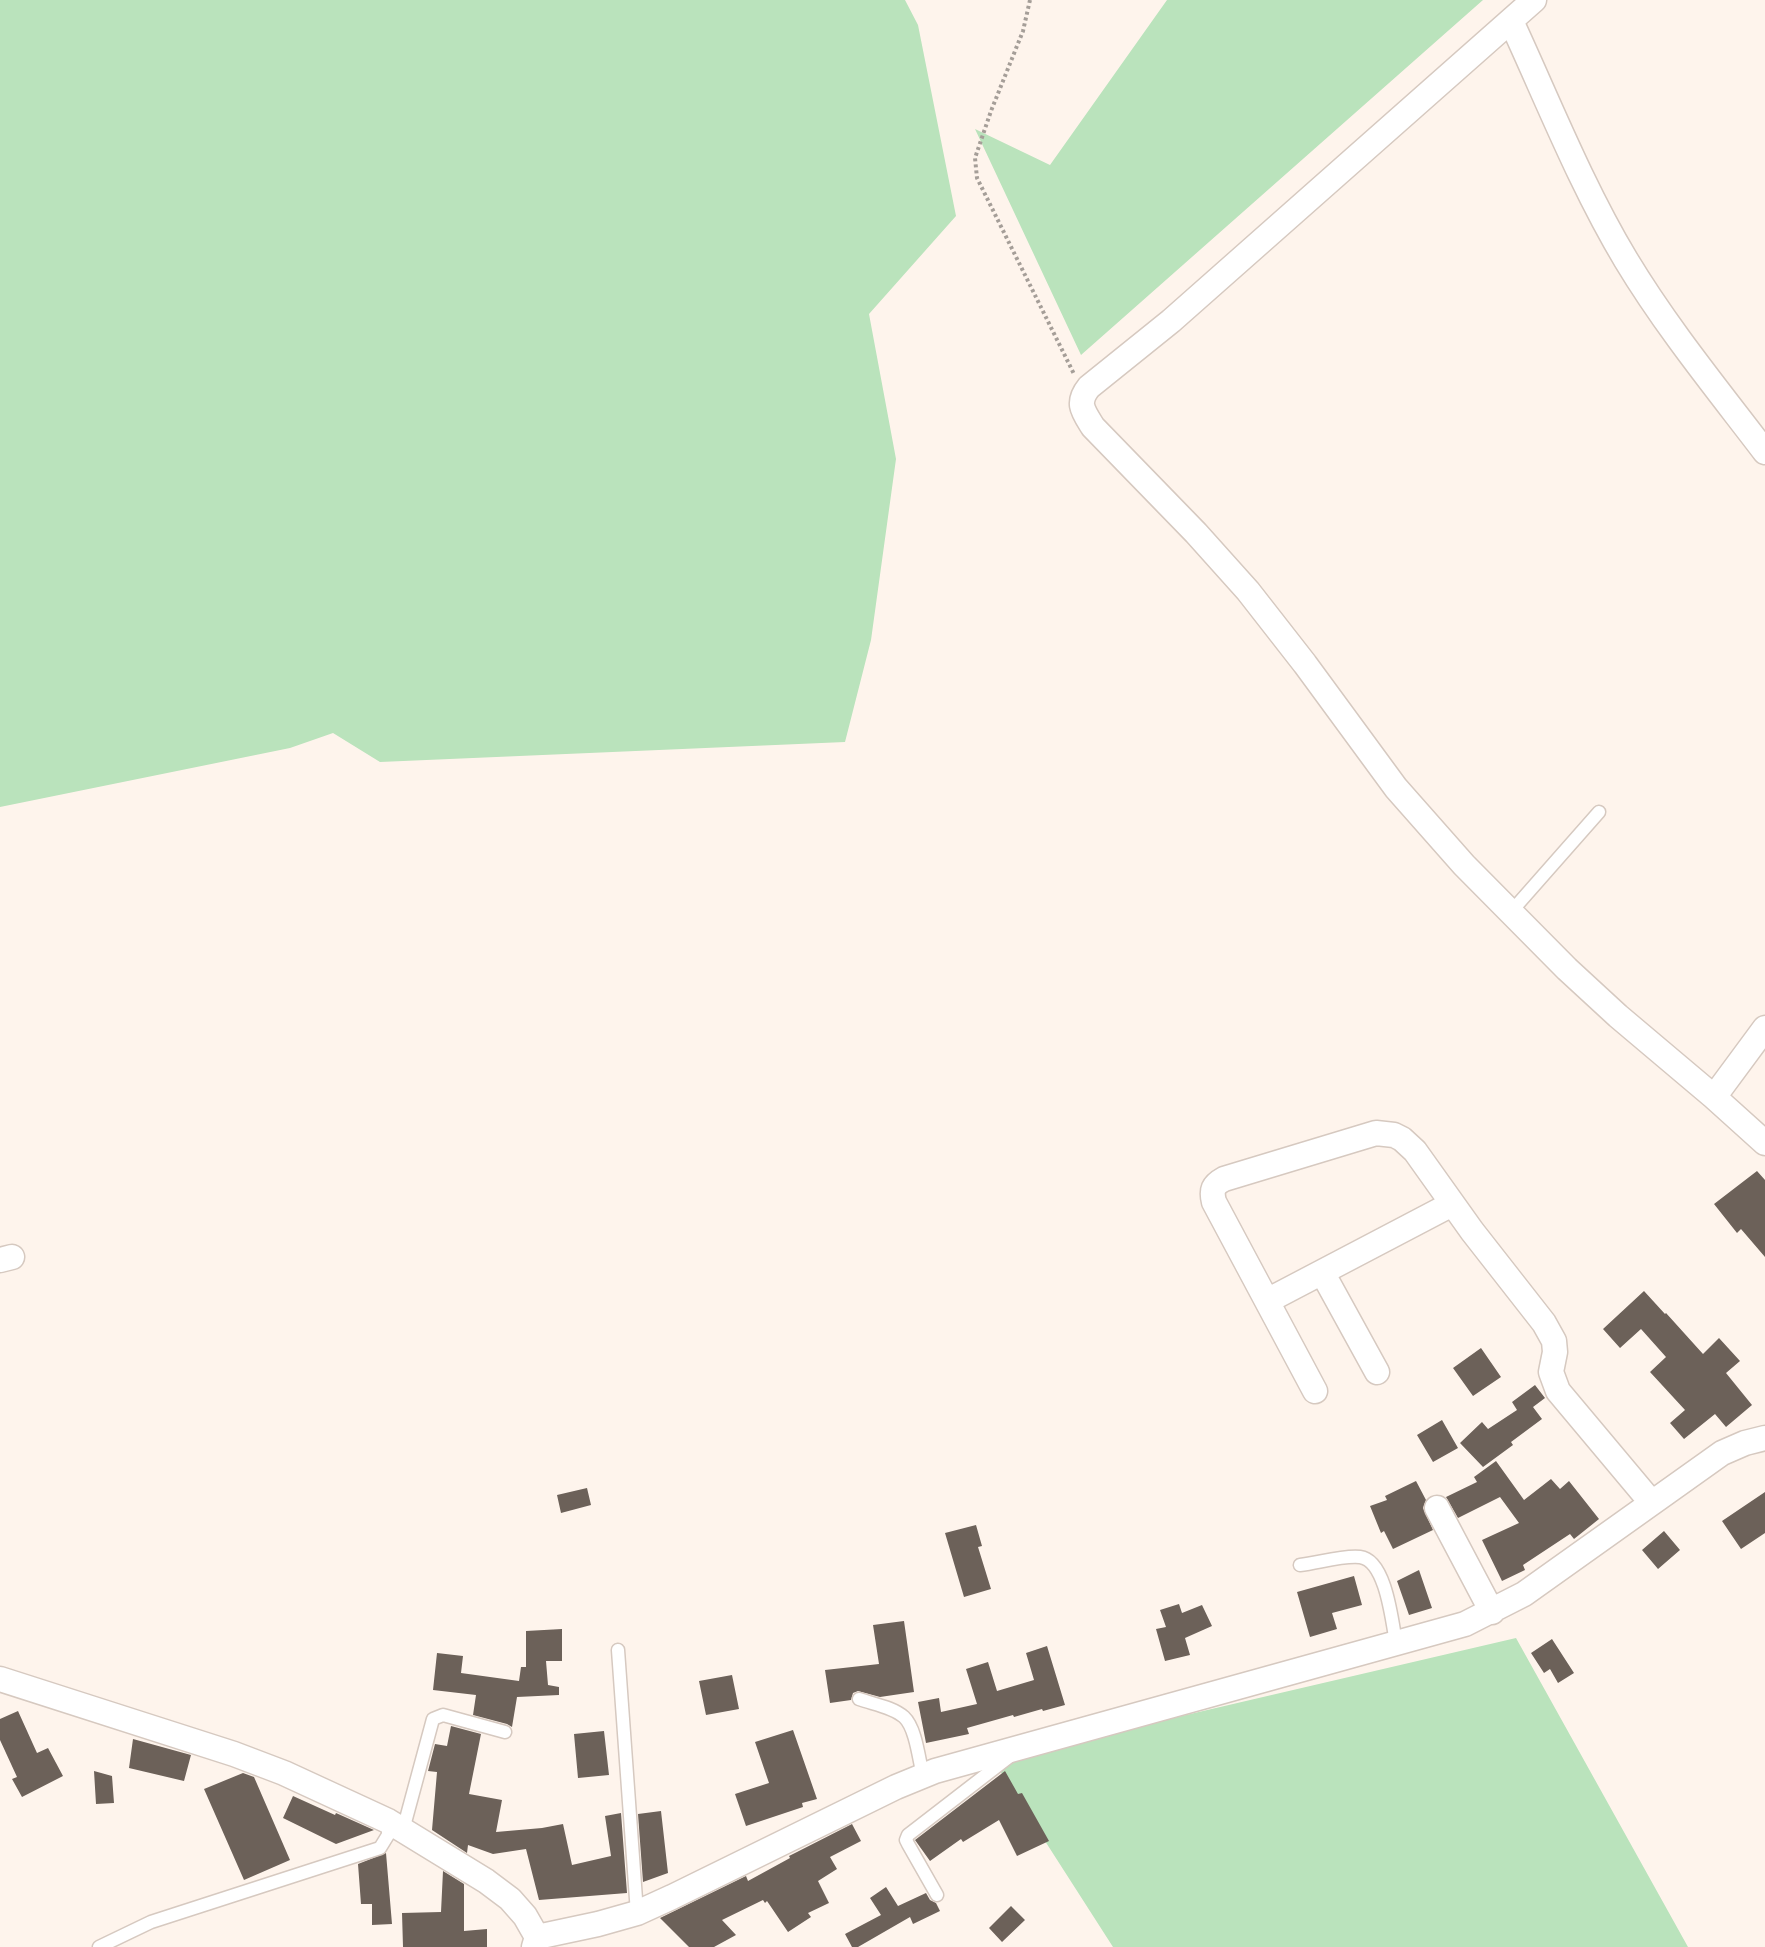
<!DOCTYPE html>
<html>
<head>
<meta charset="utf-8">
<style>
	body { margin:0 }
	canvas { display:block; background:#fef4ec }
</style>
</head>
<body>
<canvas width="1765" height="1947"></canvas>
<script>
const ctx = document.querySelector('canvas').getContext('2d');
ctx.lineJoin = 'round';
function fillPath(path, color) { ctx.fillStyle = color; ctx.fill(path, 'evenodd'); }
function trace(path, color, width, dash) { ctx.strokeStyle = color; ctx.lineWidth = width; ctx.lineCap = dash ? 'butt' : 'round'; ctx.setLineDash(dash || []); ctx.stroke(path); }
fillPath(new Path2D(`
	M0 0H905L918 25 956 216 869 314 896 459 871 640 845 742 380 762 333 733 290 748 0 807Z
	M1167 0H1483L1081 355 975 129 1050 165Z
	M1516 1638 1688 1947H1113L993 1760Z`), '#bae3bc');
fillPath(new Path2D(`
	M1757 1171 1765 1180V1257L1741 1229 1737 1233 1714 1204Z
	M1644 1291 1665 1314 1666 1313 1703 1354 1719 1338 1740 1361 1726 1373 1752 1405 1726 1427 1715 1414 1684 1439 1670 1423 1685 1410 1650 1372 1666 1357 1641 1329 1620 1348 1603 1329Z
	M1481 1348 1501 1377 1473 1396 1453 1368Z
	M1535 1385 1545 1398 1533 1407 1542 1419 1511 1442 1513 1445 1483 1467 1460 1443 1482 1422 1488 1429 1517 1410 1512 1402Z
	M1442 1420 1458 1448 1433 1462 1417 1435Z
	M1496 1461 1524 1500 1551 1479 1560 1489 1569 1481 1599 1519 1574 1539 1570 1534 1523 1565 1525 1570 1502 1581 1482 1540 1519 1523 1500 1497 1458 1518 1446 1497 1477 1482 1474 1477Z
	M1416 1481 1426 1500 1423 1508 1433 1530 1393 1549 1384 1531 1381 1533 1370 1506 1387 1500 1385 1496Z
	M587 1488 591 1505 561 1513 557 1495Z
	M1765 1492V1533L1741 1549 1722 1521Z
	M976 1525 982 1546 978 1547 991 1589 964 1597 945 1533Z
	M1664 1531 1680 1550 1658 1569 1642 1550Z
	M1419 1570 1432 1608 1409 1615 1397 1581Z
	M1354 1576 1362 1605 1332 1613 1337 1629 1310 1637 1297 1592Z
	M1179 1604 1182 1613 1202 1605 1212 1626 1185 1638 1190 1655 1165 1661 1156 1629 1166 1627 1160 1610Z
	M904 1621 914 1692 880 1697 858 1691 853 1693 851 1700 830 1703 825 1670 879 1664 873 1625Z
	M562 1629V1661H546L548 1685 559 1687V1695L517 1697 512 1727 507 1724 473 1715 476 1695 433 1690 437 1653 463 1656 461 1673 519 1681 521 1667H526V1631Z
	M1552 1639 1574 1673 1558 1683 1550 1669 1544 1673 1531 1653Z
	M1047 1646 1065 1705 1043 1711 1042 1709 1014 1717 1013 1715 967 1728 969 1734 926 1743 918 1702 939 1698 941 1712 977 1704 966 1669 988 1662 997 1691 1034 1680 1026 1653Z
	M732 1675 739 1709 706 1715 699 1681Z
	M18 1711 37 1753 48 1748 63 1776 22 1797 12 1779 17 1777 0 1740V1719Z
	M451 1726 481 1734 469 1794 502 1800 496 1832 542 1828 563 1824 572 1865 611 1856 605 1816 621 1813 627 1893 539 1900 526 1849 493 1854 468 1845 467 1853 432 1830 437 1772 428 1771 435 1744 447 1746Z
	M793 1730 817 1799 802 1803 803 1807 746 1826 735 1794 769 1783 755 1742Z
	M604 1731 609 1775 578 1778 574 1734Z
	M133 1739 191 1755 184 1781 129 1768Z
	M94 1771 112 1776 114 1803 96 1804Z
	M1005 1771 1018 1794 1022 1793 1049 1841 1017 1856 999 1820 963 1842 961 1839 930 1861 915 1840Z
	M243 1773 254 1777 290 1860 244 1880 204 1789Z
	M293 1796 335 1815 336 1813 374 1830 336 1844 283 1818Z
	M661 1811 668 1873 643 1882 638 1814Z
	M852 1824 861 1841 830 1857 837 1869 818 1881 829 1903 808 1913 811 1917 788 1932 767 1901 765 1903 763 1900 722 1920 736 1935 714 1947H689L660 1918 746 1876 748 1881 790 1858 789 1856 797 1852Z
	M386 1853 392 1924 372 1925V1904H361L358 1864Z
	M443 1871 464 1884V1931L487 1929V1947H403L402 1913 441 1912Z
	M886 1887 898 1906 926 1893 930 1900 936 1903 940 1911 913 1924 910 1917 858 1947H852L845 1934 881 1915 870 1898Z
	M1011 1906 1025 1920 1002 1942 989 1928Z`), '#6c6159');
const service = new Path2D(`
	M1510 913 1599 812
	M1300 1565C1318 1563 1343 1555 1360 1557 1386 1560 1392 1621 1396 1643
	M618 1650 637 1913
	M859 1699C873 1704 893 1707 904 1717 916 1728 919 1760 923 1776
	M403 1830 433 1719 443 1715 505 1732
	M937 1895 908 1844 906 1840 908 1835 1009 1757
	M99 1947 151 1922 380 1848 388 1835V1821`);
const minor = new Path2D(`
	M1534 0 1171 321 1089 387C1076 403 1083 411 1093 427L1196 533 1248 591 1305 664 1396 788 1464 865 1567 969 1618 1016 1714 1097 1765 1143
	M1511 21C1548 101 1581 185 1626 260 1667 328 1717 389 1765 452
	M1714 1097 1765 1028
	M0 1260 12 1257
	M1322 1272 1377 1372
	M1267 1301 1452 1204
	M1315 1391 1214 1202C1211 1190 1213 1185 1224 1179L1376 1133 1394 1135 1402 1139 1415 1151 1472 1231 1544 1323 1554 1341 1555 1352 1551 1372 1558 1391 1651 1502
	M1437 1508 1492 1612
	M0 1679 234 1754 284 1773 388 1821 486 1881 510 1899 525 1916 537 1937
	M534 1947 537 1937 598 1924 637 1913 672 1897 896 1787 935 1771 1465 1624 1524 1594 1722 1453 1745 1443 1765 1438`);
trace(service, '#d6c9c0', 15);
trace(minor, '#d6c9c0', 27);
trace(new Path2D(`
	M1030 0 1023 31 991 111 975 158 977 178 1074 374`), '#a59e98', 4, [3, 3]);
trace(service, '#fff', 12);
trace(minor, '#fff', 24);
</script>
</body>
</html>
